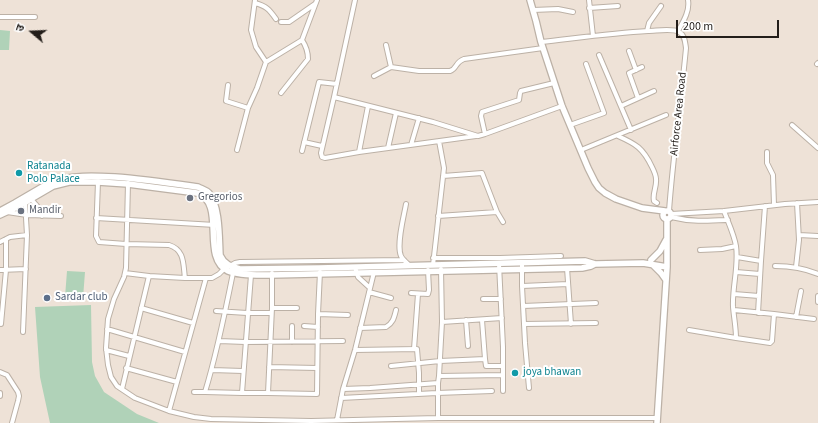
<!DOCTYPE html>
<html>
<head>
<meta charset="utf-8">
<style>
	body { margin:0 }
	#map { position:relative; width:818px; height:423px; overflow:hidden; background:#eee2d7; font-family:"Source Sans 3","Noto Sans Devanagari",sans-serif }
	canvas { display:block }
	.north { position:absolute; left:12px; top:12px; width:40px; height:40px; -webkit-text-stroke:3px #fff; paint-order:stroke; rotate:289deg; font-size:11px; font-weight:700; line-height:16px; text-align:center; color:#231e1a }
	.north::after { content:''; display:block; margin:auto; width:14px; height:18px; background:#231e1a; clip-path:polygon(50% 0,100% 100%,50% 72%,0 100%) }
	.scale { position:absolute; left:676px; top:20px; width:103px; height:18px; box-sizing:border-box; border:2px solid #231e1a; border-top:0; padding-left:5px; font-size:12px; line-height:14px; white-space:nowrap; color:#231e1a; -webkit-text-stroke:3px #fff; paint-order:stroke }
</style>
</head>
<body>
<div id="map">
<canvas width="818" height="423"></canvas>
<div class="north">उ</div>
<div class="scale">200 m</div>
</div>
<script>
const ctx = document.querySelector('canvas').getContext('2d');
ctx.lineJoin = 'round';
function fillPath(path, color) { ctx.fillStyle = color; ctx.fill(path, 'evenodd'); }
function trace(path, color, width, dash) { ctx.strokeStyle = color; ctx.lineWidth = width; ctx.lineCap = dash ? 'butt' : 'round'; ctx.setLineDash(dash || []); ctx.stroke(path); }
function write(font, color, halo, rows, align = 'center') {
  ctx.font = font + ' "Source Sans 3",sans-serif'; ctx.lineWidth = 4; ctx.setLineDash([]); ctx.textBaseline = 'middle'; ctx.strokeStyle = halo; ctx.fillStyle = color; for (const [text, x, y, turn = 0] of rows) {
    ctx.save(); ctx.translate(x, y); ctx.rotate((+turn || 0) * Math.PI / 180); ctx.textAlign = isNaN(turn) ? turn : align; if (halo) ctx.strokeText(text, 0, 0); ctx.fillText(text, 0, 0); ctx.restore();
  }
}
fillPath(new Path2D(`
	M0 30 10 31 9 50H0Z
	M67 271 85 272 83 298 65 297Z
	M91 305 92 362 95 376 104 392 137 414 159 423H50L40 377 35 307Z`), '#b0d2b8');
const street = new Path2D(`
	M355 0 334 97 433 122 478 136 485 134 562 106
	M589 0 593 36
	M255 3C266 6 269 9 276 19
	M589 8 618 6
	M533 10 558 9 573 12
	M0 17H35
	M281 22H289L315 4
	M647 31 649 23 661 6
	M678 31C683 22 690 11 688 0
	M541 42C577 38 612 33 648 31 656 31 673 28 679 32 685 35 685 42 686 48 681 102 673 156 669 211
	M386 45 391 67
	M629 51 636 70
	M599 55 631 130
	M266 62 302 40
	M817 64 818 63
	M374 76 391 67 419 71H450C457 69 455 62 464 59L543 48
	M228 85 226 101 248 108
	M281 93 308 59C308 51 306 46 302 40L317 0
	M334 97 321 153 322 157 325 158 359 152 476 136
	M638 98 629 73 642 67
	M621 106 654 91
	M570 125 604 113 586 64
	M792 125 818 148
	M485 134 481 116 482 112 519 100 520 93 521 91 554 83
	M618 136C636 144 643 148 652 167 654 171 656 175 656 179 657 187 652 194 654 201L657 203
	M304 142 322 146
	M411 145 419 118
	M388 148 396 113
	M237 150 248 108 257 88 266 62 256 47 251 30 255 0
	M581 150 666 115
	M302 151 319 82 337 84
	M359 152 368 106
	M767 152V163L773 175 774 205
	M443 176 482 173 497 212 503 222
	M98 182 96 236 99 242 126 244 169 245C185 250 183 264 185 278
	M128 183 126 268 124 277 114 299 108 319 106 348 108 365 111 377 117 386 135 398 169 411 194 417 211 419 311 421 438 418H657
	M31 199 38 207 42 216
	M406 204C404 216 396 245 401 256 403 260 407 263 410 266
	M724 211C728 222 734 234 736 246 739 266 732 287 733 307 734 318 736 328 736 338
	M7 212 27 215 61 216
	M671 214 724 211 785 204 818 202
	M438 216 497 212
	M671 217C691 222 707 221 728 220
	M96 218 215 225
	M799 235 818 236
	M0 242 10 237 27 235
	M700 250 722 249 736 246
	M737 257 761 261 758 313
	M433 258H500L561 256
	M761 261 765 206
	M522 263V286L525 343 529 388
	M499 264 503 347V391
	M433 265 444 168 439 141
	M230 266 235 263 240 262 404 260
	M775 266C790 266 804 268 818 274
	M355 267 358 277 370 288
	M796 267 799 240 797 203
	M567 268 571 324
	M0 270 26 269
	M736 272 760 274
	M125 273 149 276 185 278H212L219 274 226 267
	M233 273C225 313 217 353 205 392L242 393 251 275
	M272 273V308L268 393 317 394 318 314 320 272
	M522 286 568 284
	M369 292 391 298
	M411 293 428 294 429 290 428 270
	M734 294 759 296
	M818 296V302
	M483 299H501
	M523 306 596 303
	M141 308 193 323
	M272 308H297
	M216 311 247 313H271
	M318 314 348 315
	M774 314 814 319
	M796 317 801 291
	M466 320 468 346
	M442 322 502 318
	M1 324 6 270V239
	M524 324 596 323
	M304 326 318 327
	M360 328 386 327C393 323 394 318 396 310
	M107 329 185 352
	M689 330 736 338 770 343 772 341 774 314 734 310
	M23 332 27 235 25 201
	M219 341 245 342 343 341
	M292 342V326
	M414 349 418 294
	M106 350 129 356
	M355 350 417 349 419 373V394
	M485 359 486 366H503
	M391 366 440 361 485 359 482 320
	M269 367 317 368
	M126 368 177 382
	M212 370 243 371
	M0 372 7 375 18 392 19 396 18 401 12 423
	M439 376 503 375
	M122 389 149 276
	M343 389 370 388 438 383
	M194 392H205
	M0 393V396
	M242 393H268
	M341 398 437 393 492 391
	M169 411 206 278
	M438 418V383L439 376 442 322 441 269
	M337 420 343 389 355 350 374 272`);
const secondary = new Path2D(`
	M530 0 536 21 541 42 562 106 588 168 595 182 599 188 605 193 616 199 642 208 665 211
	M663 215a4 4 0 1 1 8 0a4 4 0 1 1-8 0Z
	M0 211 15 203 51 182C71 175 94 176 115 177 143 179 170 183 198 187 202 189 206 190 209 193 220 206 219 239 220 255 224 264 231 267 240 269L319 268 585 261 595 264 643 263 667 267
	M0 215 17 207 53 186 69 182H98L128 184 197 193C227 203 200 258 228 271 240 276 259 275 271 275L582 268 591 266 595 264
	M651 260 660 251 666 240
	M653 265 661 273 666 280
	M657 423 667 267V219`);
trace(street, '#bcb1a6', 6);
trace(secondary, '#bcb1a6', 8);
trace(street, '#fff', 4);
trace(secondary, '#fff', 5.5);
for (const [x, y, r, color] of [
	[19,173,4,"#0f9aa8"],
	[190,198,4,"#6b7280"],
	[21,211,4,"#6b7280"],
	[47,298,4,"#5c6f8a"],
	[515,373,4,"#0f9aa8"]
]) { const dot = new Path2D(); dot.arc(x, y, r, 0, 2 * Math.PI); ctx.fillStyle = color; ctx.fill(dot); trace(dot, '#fff', 1.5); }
write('11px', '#231e1a', '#fff', [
	["Airforce Area Road",679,114,-84]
]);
write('11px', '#0d838f', '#fff', [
	["Ratanada",27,167],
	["Polo Palace",27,180],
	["joya bhawan",523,373]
], 'left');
write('11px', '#5b616d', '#fff', [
	["Gregorios",198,198],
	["Mandir",29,211]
], 'left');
write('11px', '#4e5e75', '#fff', [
	["Sardar club",55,298]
], 'left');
</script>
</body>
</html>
